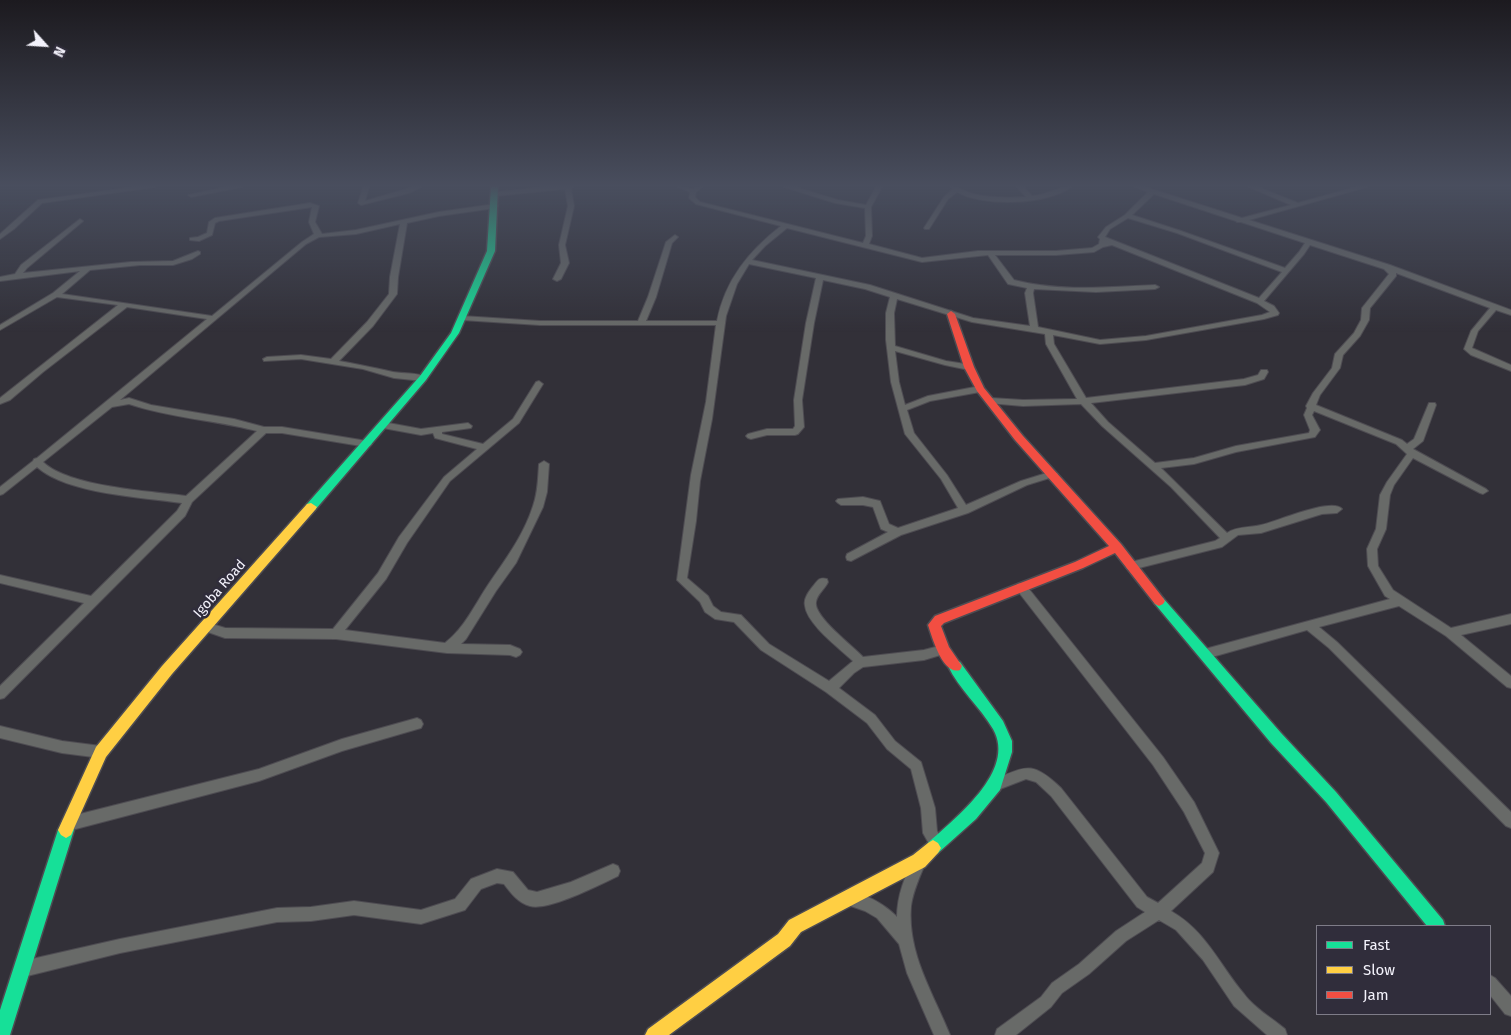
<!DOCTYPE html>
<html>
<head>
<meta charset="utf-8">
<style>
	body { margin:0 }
	#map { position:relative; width:1511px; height:1035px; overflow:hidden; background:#323038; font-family:"Fira Sans",sans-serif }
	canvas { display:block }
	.legend { position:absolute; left:1316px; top:925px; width:175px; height:90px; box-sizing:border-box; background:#302d3b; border:1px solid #7e7c88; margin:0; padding:6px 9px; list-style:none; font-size:15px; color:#f3f2fb }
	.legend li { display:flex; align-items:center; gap:10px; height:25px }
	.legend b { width:25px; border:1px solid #7e7c88 }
	.north { position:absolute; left:20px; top:20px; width:50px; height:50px; -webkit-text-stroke:4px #302d3b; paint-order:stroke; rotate:116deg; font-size:14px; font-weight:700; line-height:20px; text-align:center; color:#f3f2fb }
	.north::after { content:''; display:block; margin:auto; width:18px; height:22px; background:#f3f2fb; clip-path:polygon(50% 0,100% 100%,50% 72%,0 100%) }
</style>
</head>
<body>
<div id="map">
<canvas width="1511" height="1035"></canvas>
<ul class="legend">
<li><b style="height:6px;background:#16e098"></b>Fast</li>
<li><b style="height:6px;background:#ffcf43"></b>Slow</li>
<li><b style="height:6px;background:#f24e42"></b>Jam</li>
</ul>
<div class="north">N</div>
</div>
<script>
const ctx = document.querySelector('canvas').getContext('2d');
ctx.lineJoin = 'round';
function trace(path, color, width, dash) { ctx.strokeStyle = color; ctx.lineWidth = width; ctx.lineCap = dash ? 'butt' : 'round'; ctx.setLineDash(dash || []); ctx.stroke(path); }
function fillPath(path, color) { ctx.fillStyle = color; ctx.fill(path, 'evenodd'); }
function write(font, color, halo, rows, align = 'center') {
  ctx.font = font + ' "Fira Sans",sans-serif'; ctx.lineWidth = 5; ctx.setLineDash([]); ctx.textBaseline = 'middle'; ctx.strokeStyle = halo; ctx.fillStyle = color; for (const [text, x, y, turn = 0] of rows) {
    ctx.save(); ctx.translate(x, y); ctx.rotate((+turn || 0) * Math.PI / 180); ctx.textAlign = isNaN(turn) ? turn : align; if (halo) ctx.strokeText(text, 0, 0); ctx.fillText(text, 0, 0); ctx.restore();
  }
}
const street = new Path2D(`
	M134 187H155L42 203 14 229 0 239V234L38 200Z
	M226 187H242L191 197 188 195Z
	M363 187H369L365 201 413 187H421L409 193 361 205 358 203Z
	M546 187H573L571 189 574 206 565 245 569 263 561 279 557 281 553 279 561 263 559 245 568 206 565 189 495 196 492 194 495 192Z
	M678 187 692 189 702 187 696 192 695 197 700 202 863 243 866 236 865 208 835 203 784 187H795L838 200 866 205 876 187H882L871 207 872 236 869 244 922 258 978 251H1056L1092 248 1099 244 1100 239 1098 237 1106 227 1125 215 1148 192 1135 187H1145L1242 218 1291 205 1249 187H1258L1298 203 1356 187H1367L1249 220 1390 265 1511 310V315L1496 310 1478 331 1472 348 1511 365V371L1471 355 1464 349 1471 331 1490 308 1396 273V276L1370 308 1369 320 1360 336 1343 355 1340 368 1320 395 1316 405 1402 440 1407 444 1414 439 1429 403H1435L1436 405 1423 441 1413 449 1486 489 1488 491 1483 494 1480 493 1413 458 1394 485 1390 495 1386 529 1377 549 1378 566 1393 590 1451 628 1511 614V624L1461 635 1511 676V688L1507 687 1446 636 1399 606 1319 627 1337 642 1511 812V828L1506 826 1329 648 1307 630 1205 659 1201 657 1199 654 1201 651 1205 649 1390 599 1385 596 1368 566 1367 549 1376 529 1380 495 1387 482 1407 454 1396 444 1314 411 1312 415 1320 430 1315 437 1236 452 1194 464 1161 468 1227 533C1237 526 1249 528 1261 525 1276 522 1332 497 1342 509L1337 513 1322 514 1261 533 1238 535 1222 547 1131 570 1127 569 1126 566 1127 563 1215 541 1220 538 1171 487 1102 426 1081 404 1023 406 988 403 987 401 988 399 991 398 1023 400 1077 399 1046 344 1045 334 972 322 897 299 894 313 895 346 946 361 972 365 973 367 969 370 945 365 895 351 899 382 905 405 928 396 980 386 984 389 980 392 930 401 907 410 914 433 947 475 966 505 1021 481 1053 471 1058 474 1056 476 1027 485 968 513 901 535 851 561 847 560 846 557 847 554 888 532 881 529 873 507 863 505H841L838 503 836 501 838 499 863 497 880 501 889 524 898 528 958 508 941 479 905 434 891 382 886 340V313L890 297 865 289 823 280 814 323 802 400 804 427 798 434 795 435H767L751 439 748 438 746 436 748 434 767 429H793L795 426 794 400 806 323 816 278 749 264 737 284 726 316 712 419 700 481 696 521 687 578 708 596 713 606 721 612 741 615 769 644 829 681 853 661C839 648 807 624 805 606 803 598 810 590 814 585 818 580 820 577 827 579L828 582C825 589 817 594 816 602 813 616 853 646 863 657L924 650 943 645 947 647 949 650 947 653 924 660 863 667 854 673 839 688 875 715 895 741 921 762 935 808 937 831 944 844 942 849 937 851 932 849 923 833 921 808 911 769 887 749 867 723 826 692 761 650 734 622 715 619 705 612 700 602 677 580 691 475 706 402 716 325H540L462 320 458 318 462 316 540 321H638L648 297 666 242 675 235 678 237 672 243 656 297 646 321H717C725 280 749 251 781 226L696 204 689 198 690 192ZM1154 194 1236 221 1237 222H1241L1305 243 1299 252 1285 268 1181 231 1132 215ZM1128 218 1177 233 1282 272 1259 298 1105 237 1110 229ZM787 228 922 262 988 255 1008 284 1027 288 1025 293 1030 326 973 318 870 285 752 260 765 246ZM1112 245 1257 303 1270 312 1262 315 1146 336 1100 340 1038 327 1033 293 1034 289 1096 292 1155 289 1159 287 1155 285C1109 287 1059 292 1014 280L995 255H1056L1094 252 1103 247ZM1310 245 1384 269 1389 274 1362 308 1361 320 1354 333 1335 354 1332 368 1313 393 1306 406 1307 408 1304 415 1310 430 1309 433 1236 446 1194 458 1155 463 1108 422 1091 403 1245 385 1264 379 1268 372 1267 370H1261L1258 375 1244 379 1086 398 1054 344 1053 335 1100 344 1146 340 1264 319 1278 315 1279 313 1274 306 1264 301 1304 254Z
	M951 187C960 187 965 192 974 194 990 198 1008 198 1026 197L1017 187H1024L1032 196C1046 195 1058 187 1071 187 1047 205 983 207 957 192L948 199 929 229H925L924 228 944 197 953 189Z
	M310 203 319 206 315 222 322 234 356 230 439 212 495 204 498 206 495 208 439 216 407 223 398 277 397 294 373 326 339 361C357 364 375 368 393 372 403 374 419 372 427 378L423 381 394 378 363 369 301 359 264 361 263 359 267 357 301 355 331 359 367 322 389 294 390 277 400 224 356 234 319 237 306 244 120 400 129 398 151 405 234 419 264 427H282L367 441 370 442 372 444 370 446 367 447 282 433H266L192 502 185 516 4 698 0 699V686L84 603 0 583V575L91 596 177 511 182 503C142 497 67 494 37 467L3 494 0 495V487L33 461 34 459 37 458 207 319 127 307 43 372 10 400 0 404V398L118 305 57 297 0 330V325L53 293 80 271 0 281V277L15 274 21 265 80 219 83 221 82 222 27 268 23 273 131 262 173 261 198 251 200 252V254L192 259 173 265H140L90 270 62 294 212 316 302 242 314 234 309 222 312 207 219 221 215 223 212 235 199 241 190 240V238L198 237 207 233 209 222 215 218ZM129 404C170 418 215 420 257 431L186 496C150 491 69 487 43 462L112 407Z
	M539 381 543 384 519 423 450 481 407 543 386 579 345 630 445 643C465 627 474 606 488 585 505 560 524 535 533 506 538 492 538 478 539 464L544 461 549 464 547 492 543 507 516 563 496 591 466 639 461 644 510 645 520 649 522 652 520 655 516 657 510 655 447 653 336 639 225 638 202 630 200 627 202 624 206 622 225 628 333 629 378 573 399 537 444 477 477 449 435 438 433 433 421 435 383 428 379 425 380 423 383 422 421 429 468 423 472 426 471 428 442 432V434L483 444 513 419 536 382Z
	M1021 583 1025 584 1163 757 1194 802 1219 853 1213 872 1171 911C1206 931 1219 964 1244 994 1254 1008 1272 1018 1285 1029L1287 1035H1267L1234 1006 1203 960 1176 930 1159 920 1126 941 1089 974 1062 993 1051 1007 1016 1035H995L997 1029 1041 997 1052 983 1079 964 1116 931 1145 912 1137 907 1051 796 1036 782 1026 779 995 791 990 789 988 785 990 781C1026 767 1030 759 1061 788L1147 897 1158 903 1202 863 1205 853 1184 812 1153 765 1017 590 1016 587 1017 584Z
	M417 718 421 720 423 724 421 728 342 751 259 781 68 831 63 829 61 824 63 819 68 817 259 769 342 739Z
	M0 726 62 741 101 746 105 748 107 752 105 756 101 758 62 753 0 738Z
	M919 855 924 857 926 862C920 876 913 891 911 906 907 953 933 993 950 1035H934L907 973 899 944 877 918 865 911 845 904 843 899 845 894C859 888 887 906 897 917 897 895 905 877 914 857Z
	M613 864 618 866 620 871 618 876C599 885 549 911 530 906 518 903 511 893 504 884L497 883 481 889 465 910 421 924 354 915 311 921 277 922 120 953 23 977 18 974 15 969 18 964 23 961 120 939 277 908 311 907 354 901 421 910 455 899 471 879 497 869 513 872 528 890 537 892 571 882Z
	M1490 975 1495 978 1511 996V1016L1505 1014 1490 995Z`);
const fast = new Path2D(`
	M491 187H498L495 251 459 333 426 380 315 510H307L305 507 307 504 420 376 451 333 487 251Z
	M1159 596 1163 598 1281 733 1336 792 1443 920 1445 926H1427L1326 802 1271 743 1155 604 1153 601 1155 598Z
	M955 660 960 662 1003 721 1012 741V752L1000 790 976 819 938 853 933 856 928 853 925 848 928 843C955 818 1017 771 993 729 980 707 959 689 948 666L950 662Z
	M66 822 71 825 74 830 10 1035H0V1010L58 830 61 825Z`);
const slow = new Path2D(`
	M311 503 317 507 315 510 172 674 106 757 71 835 66 838 61 835 58 830 96 747 162 666 307 504Z
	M933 840 938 843 941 848 938 853 925 867 801 932 790 946 669 1035H645L648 1029 778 934 789 920 913 855 928 843Z`);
const jam = new Path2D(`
	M951 311 955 314 974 367 984 388 1023 436 1121 544 1163 598 1165 601 1163 604 1159 606 1155 604 1115 553 1083 568 944 623 941 626 949 647 962 666 960 670C943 676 932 637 928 625L935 616 1075 562 1109 546 1015 440 977 391 964 367 947 314Z`);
trace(street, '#4e4c52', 2);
trace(fast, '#4e4c52', 3);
trace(slow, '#4e4c52', 3);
trace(jam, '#4e4c52', 3);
fillPath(street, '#686a68');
fillPath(fast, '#16e098');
fillPath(slow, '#ffcf43');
fillPath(jam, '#f24e42');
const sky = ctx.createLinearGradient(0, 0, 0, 332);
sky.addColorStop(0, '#1c1a1f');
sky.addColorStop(0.56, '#494e5e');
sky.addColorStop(1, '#494e5e00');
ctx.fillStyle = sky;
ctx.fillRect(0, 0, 1511, 332);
write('14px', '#f3f2fb', '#302d3b', [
	["Igoba Road",220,589,-49]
]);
</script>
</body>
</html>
